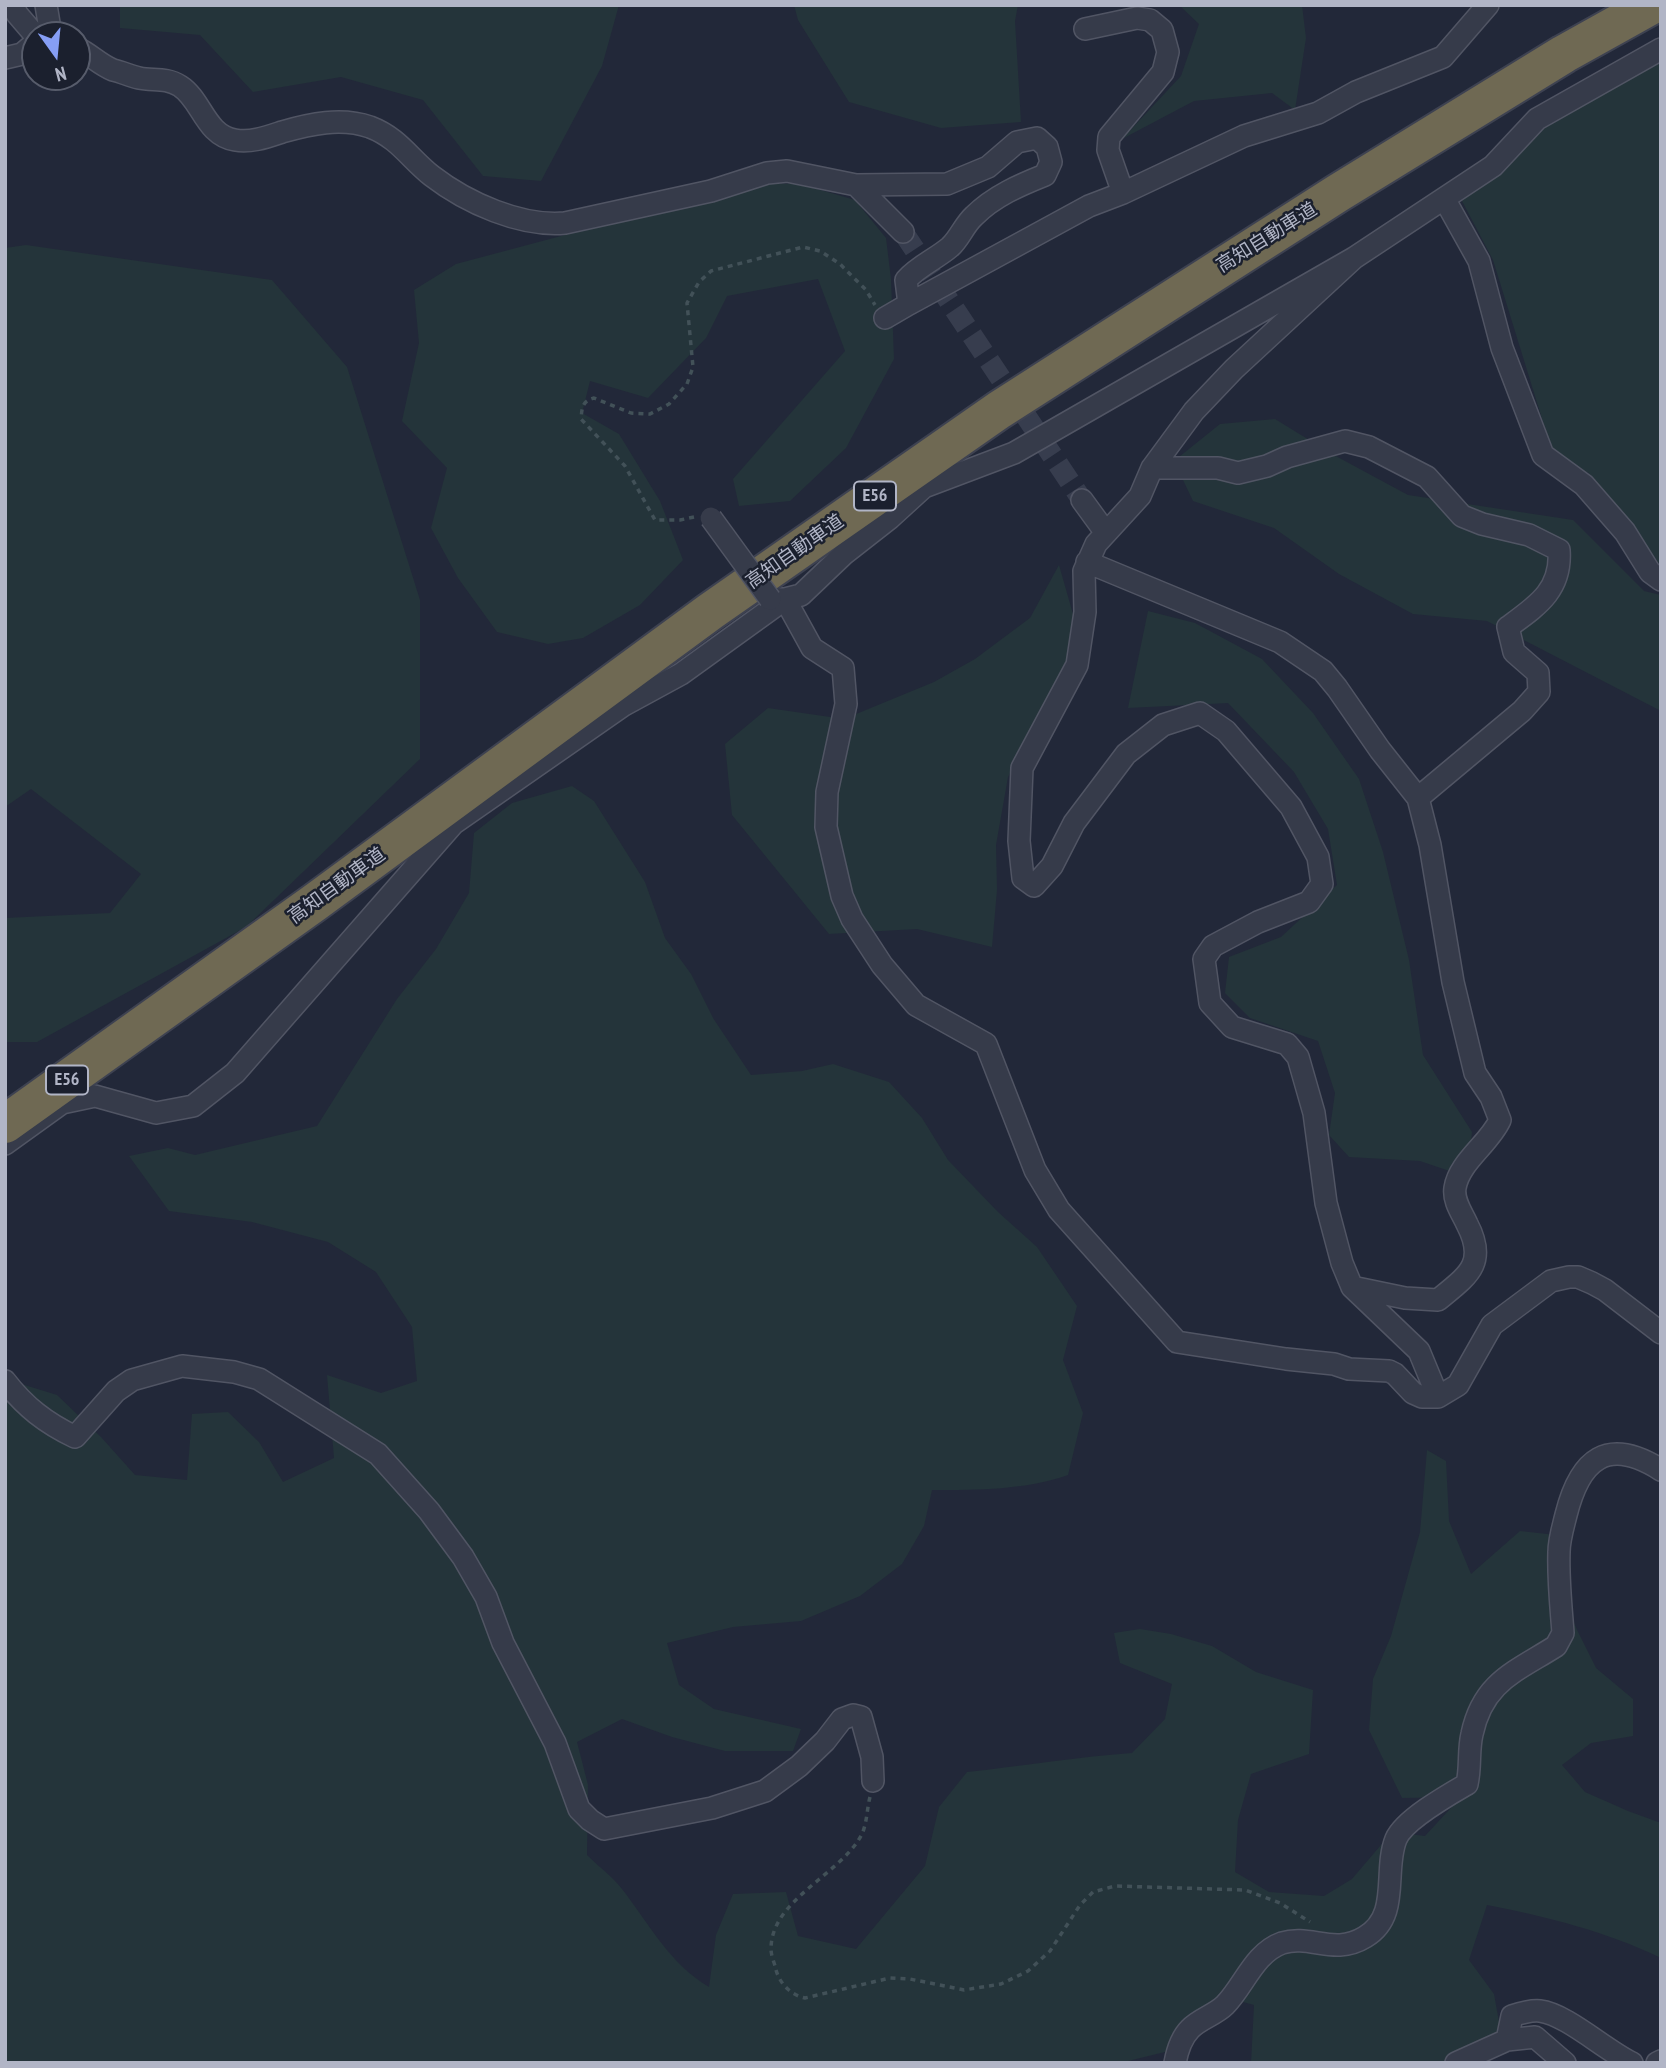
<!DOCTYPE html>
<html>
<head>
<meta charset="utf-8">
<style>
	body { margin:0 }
	#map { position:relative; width:1666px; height:2068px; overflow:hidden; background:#222839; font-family:"PT Sans Narrow",sans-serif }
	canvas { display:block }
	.frame { position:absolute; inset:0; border:7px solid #b1b5c6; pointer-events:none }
	.north { position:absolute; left:21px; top:21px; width:70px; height:70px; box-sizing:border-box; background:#1b202e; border:2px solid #575c6b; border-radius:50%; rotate:165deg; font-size:19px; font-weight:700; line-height:28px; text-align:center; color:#b1b5c6 }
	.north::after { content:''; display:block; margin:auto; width:24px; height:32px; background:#869ef5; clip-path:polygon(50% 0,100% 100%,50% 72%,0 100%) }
</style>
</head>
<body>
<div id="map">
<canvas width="1666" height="2068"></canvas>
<div class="frame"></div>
<div class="north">N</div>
</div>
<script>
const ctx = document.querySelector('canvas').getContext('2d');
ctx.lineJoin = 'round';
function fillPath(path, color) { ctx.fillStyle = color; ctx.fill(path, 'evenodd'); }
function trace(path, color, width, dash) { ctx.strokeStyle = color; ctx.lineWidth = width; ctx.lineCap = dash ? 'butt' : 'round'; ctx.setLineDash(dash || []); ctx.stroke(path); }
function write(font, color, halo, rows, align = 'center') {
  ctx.font = font + ' "PT Sans Narrow","Noto Sans JP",sans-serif'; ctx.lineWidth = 5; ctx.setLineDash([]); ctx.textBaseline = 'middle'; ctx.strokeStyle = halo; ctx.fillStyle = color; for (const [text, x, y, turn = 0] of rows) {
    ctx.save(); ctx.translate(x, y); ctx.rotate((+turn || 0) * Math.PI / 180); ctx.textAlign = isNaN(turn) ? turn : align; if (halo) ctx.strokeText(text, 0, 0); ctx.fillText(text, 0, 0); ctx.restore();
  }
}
fillPath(new Path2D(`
	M120 5H619L602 66 541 181 483 176 423 100 341 77 253 92 200 35 120 28Z
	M794 5H1018L1015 21 1021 122 941 128 849 102 798 20Z
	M1179 5H1302L1306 38 1295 110 1272 93 1194 101 1122 139 1181 76 1199 24Z
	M1661 61V566L1599 490 1588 472 1582 476 1552 451 1493 260 1462 201 1529 140 1570 109 1621 79Z
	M760 183 800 184 855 200 886 238 891 279 894 359 846 448 790 501 739 506 733 479 845 351 818 279 727 296 706 338 648 398 590 381 582 413 619 434 660 501 683 560 640 605 583 638 548 644 497 632 458 578 431 528 447 468 402 421 419 343 414 290 456 264Z
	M26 245 272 280 347 367 420 600V759L246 927 37 1042H5V918L110 913 141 874 31 789 5 807V248Z
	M1275 419 1332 454 1408 495 1573 520 1644 591 1661 595V711L1487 621 1413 614 1339 574 1274 528 1193 501 1174 461 1220 424Z
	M1059 565 1079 635 1008 777 996 845 997 890 992 947 917 929 829 934 732 815 725 744 768 708 844 719 934 682 975 659 1030 618Z
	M1148 611 1195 623 1262 659 1313 713 1359 779 1383 852 1409 960 1423 1055 1472 1132 1467 1177 1420 1161 1349 1157 1329 1135 1335 1093 1318 1041 1250 1018 1225 993 1229 957 1281 937 1337 885 1328 829 1294 772 1228 703 1128 708Z
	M572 786 594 801 645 882 665 938 691 974 713 1018 751 1075 802 1071 833 1064 889 1082 922 1118 948 1160 998 1212 1037 1247 1077 1306 1063 1360 1083 1413 1068 1475C1025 1490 978 1490 932 1490L924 1526 902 1564 860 1596 801 1621 733 1627 667 1643 679 1685 714 1709 801 1729 793 1751H725L672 1737 622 1719 577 1742 588 1785 587 1855C598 1866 612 1876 622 1889 649 1924 670 1964 709 1987L716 1935 733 1894 786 1892 798 1936 856 1949 925 1866 939 1807 967 1772C1022 1766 1077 1757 1132 1753L1165 1719 1172 1684 1120 1663 1114 1633 1140 1629 1171 1634 1212 1646 1256 1672 1313 1690 1309 1754 1251 1774 1238 1820 1235 1872 1269 1892 1324 1896 1352 1879 1392 1832 1425 1836 1461 1797 1402 1798 1369 1730 1373 1679 1391 1636 1420 1532 1427 1450 1446 1461 1449 1521 1471 1574 1520 1531 1556 1535 1553 1573 1577 1630 1596 1668 1633 1699V1736L1591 1743 1562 1765 1585 1792 1628 1811 1661 1823V1958C1605 1931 1548 1917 1487 1905L1469 1960 1494 1994 1501 2033 1458 2063H1251L1254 2005 1221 1996 1173 2050 1120 2063H5V1379L57 1395 101 1437 135 1475 187 1480 192 1414 228 1412 259 1442 283 1482 334 1458 327 1375 381 1393 417 1381 412 1327 376 1272 328 1242 252 1222 169 1211 129 1156 168 1148 195 1155 317 1126 397 999 436 949 469 893 474 833 512 803Z`), '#24343a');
trace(new Path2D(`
	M903 232 1082 500`), '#373d4e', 21, [21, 10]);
const minor = new Path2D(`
	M13 5 17 14 35 35
	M46 5 51 35
	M1085 29 1137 18 1150 20 1162 30 1168 52 1163 72 1109 137 1108 150 1123 193
	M77 48C90 54 100 65 113 70 122 72 130 76 139 78 153 81 166 77 180 86 202 100 205 135 235 140 251 143 267 137 282 132 310 124 341 117 370 127 399 138 410 159 432 176 467 203 521 227 565 223L711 191 767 173 787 171 856 185 903 232
	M5 58 22 54 35 43
	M856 185 947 184 988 167 1017 142 1037 138 1047 147 1051 162 1045 175C1020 185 994 196 974 216 964 225 960 238 950 247 936 259 918 266 906 280L909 304 1089 206 1123 193 1244 136 1318 113 1356 92 1443 57 1488 5
	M1445 200 1479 261 1502 348 1543 455 1584 485 1625 532 1650 572 1661 580
	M1354 258 1234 369 1194 411 1152 468 1140 496 1096 544 1084 571 1085 612 1077 665 1022 768 1019 841 1023 878 1034 886 1052 866 1074 823 1126 754 1163 725 1200 713 1226 731 1291 807 1318 857 1322 884 1309 902 1258 922 1213 946 1204 959 1210 1003 1232 1027 1287 1044 1298 1057 1314 1113 1326 1203 1342 1263 1352 1287 1419 1351 1438 1397
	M885 318 909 304
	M1152 468H1218L1238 473 1267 466 1287 457 1345 441 1369 447 1427 477 1462 516 1482 524 1529 535 1559 550C1562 590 1537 606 1508 627L1514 652 1538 673 1539 692 1522 711 1418 798
	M1082 500 1106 533
	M1087 562 1280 642 1323 671 1337 688 1380 750 1418 798 1430 845 1453 982 1475 1073 1491 1097 1500 1120C1489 1144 1459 1162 1455 1188 1453 1201 1462 1213 1467 1224 1488 1264 1467 1276 1438 1300L1405 1298 1352 1287
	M772 599H785L801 595 844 554 890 518 924 487 1014 453 1354 258 1493 166 1537 119 1661 49
	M785 599 812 648 843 668 846 704 827 792 826 827 842 896 852 919 882 965 916 1005 986 1044 1035 1170 1059 1210 1177 1342 1286 1359 1334 1364 1349 1369 1389 1371 1395 1374 1413 1393 1422 1397H1438L1458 1385 1492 1325 1551 1281 1569 1277H1578L1592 1283 1605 1290 1661 1333
	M5 1144 62 1103 95 1096 156 1113 193 1106 235 1073 453 824 624 705 681 674 785 599
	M5 1381C25 1407 46 1423 75 1437L116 1391 132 1380 182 1366 234 1372 259 1379 378 1454 429 1511 463 1557 486 1597 503 1643 555 1743 579 1809 590 1820 604 1829 712 1808 765 1791 799 1766 825 1741 842 1719 853 1715 861 1717 872 1757 873 1781
	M1507 2040 1512 2016C1521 2013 1531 2010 1540 2011 1566 2014 1605 2050 1632 2063
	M1175 2063C1177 2052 1182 2037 1190 2029 1199 2019 1215 2015 1225 2005 1244 1986 1254 1953 1282 1943 1311 1934 1334 1956 1365 1937 1401 1916 1383 1871 1396 1839 1404 1820 1448 1795 1467 1784 1471 1767 1468 1751 1472 1734 1483 1682 1515 1672 1556 1646L1563 1633C1561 1606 1558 1579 1559 1552 1559 1540 1563 1527 1566 1515 1580 1459 1607 1436 1661 1470
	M1456 2063 1507 2040 1535 2037 1565 2063
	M1657 2063 1661 2061`);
const motorway = new Path2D(`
	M5 1124 314 903 711 611 999 410 1338 193 1564 54 1652 5`);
trace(minor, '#515564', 24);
trace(motorway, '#3e4251', 42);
trace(new Path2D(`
	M694 517 680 520H655L625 466 581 419C582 408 582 401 594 398L631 413 650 414 669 404 687 384 693 367 687 303 699 282 711 271 803 247 820 251 840 264 866 290 875 305
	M870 1797C867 1808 867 1823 862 1834 841 1875 771 1899 771 1949 771 1956 775 1964 776 1970 780 1984 791 1995 805 1998L890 1978 910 1979 964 1990 1001 1984 1028 1971 1050 1951 1080 1905 1093 1892 1115 1886 1245 1890 1280 1903 1310 1922`), '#425158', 3.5, [5, 5]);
trace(minor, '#363b4a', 21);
trace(motorway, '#6f6953', 38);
const minorBridge = new Path2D(`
	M711 518 770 599`);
trace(minorBridge, '#515564', 24, []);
trace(minorBridge, '#363b4a', 21);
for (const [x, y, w] of [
	[875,496,42],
	[67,1080,42]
]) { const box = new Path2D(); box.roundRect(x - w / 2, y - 14.5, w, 29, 5); ctx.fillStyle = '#1b202e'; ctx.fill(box); trace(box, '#b1b5c6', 2); }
write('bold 18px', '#b1b5c6', null, [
	["E56",875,496],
	["E56",67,1080]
]);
write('19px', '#b1b5c6', '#1b202e', [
	["高知自動車道",1267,238,-32],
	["高知自動車道",795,552,-35],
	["高知自動車道",337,886,-36]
]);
</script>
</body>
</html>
